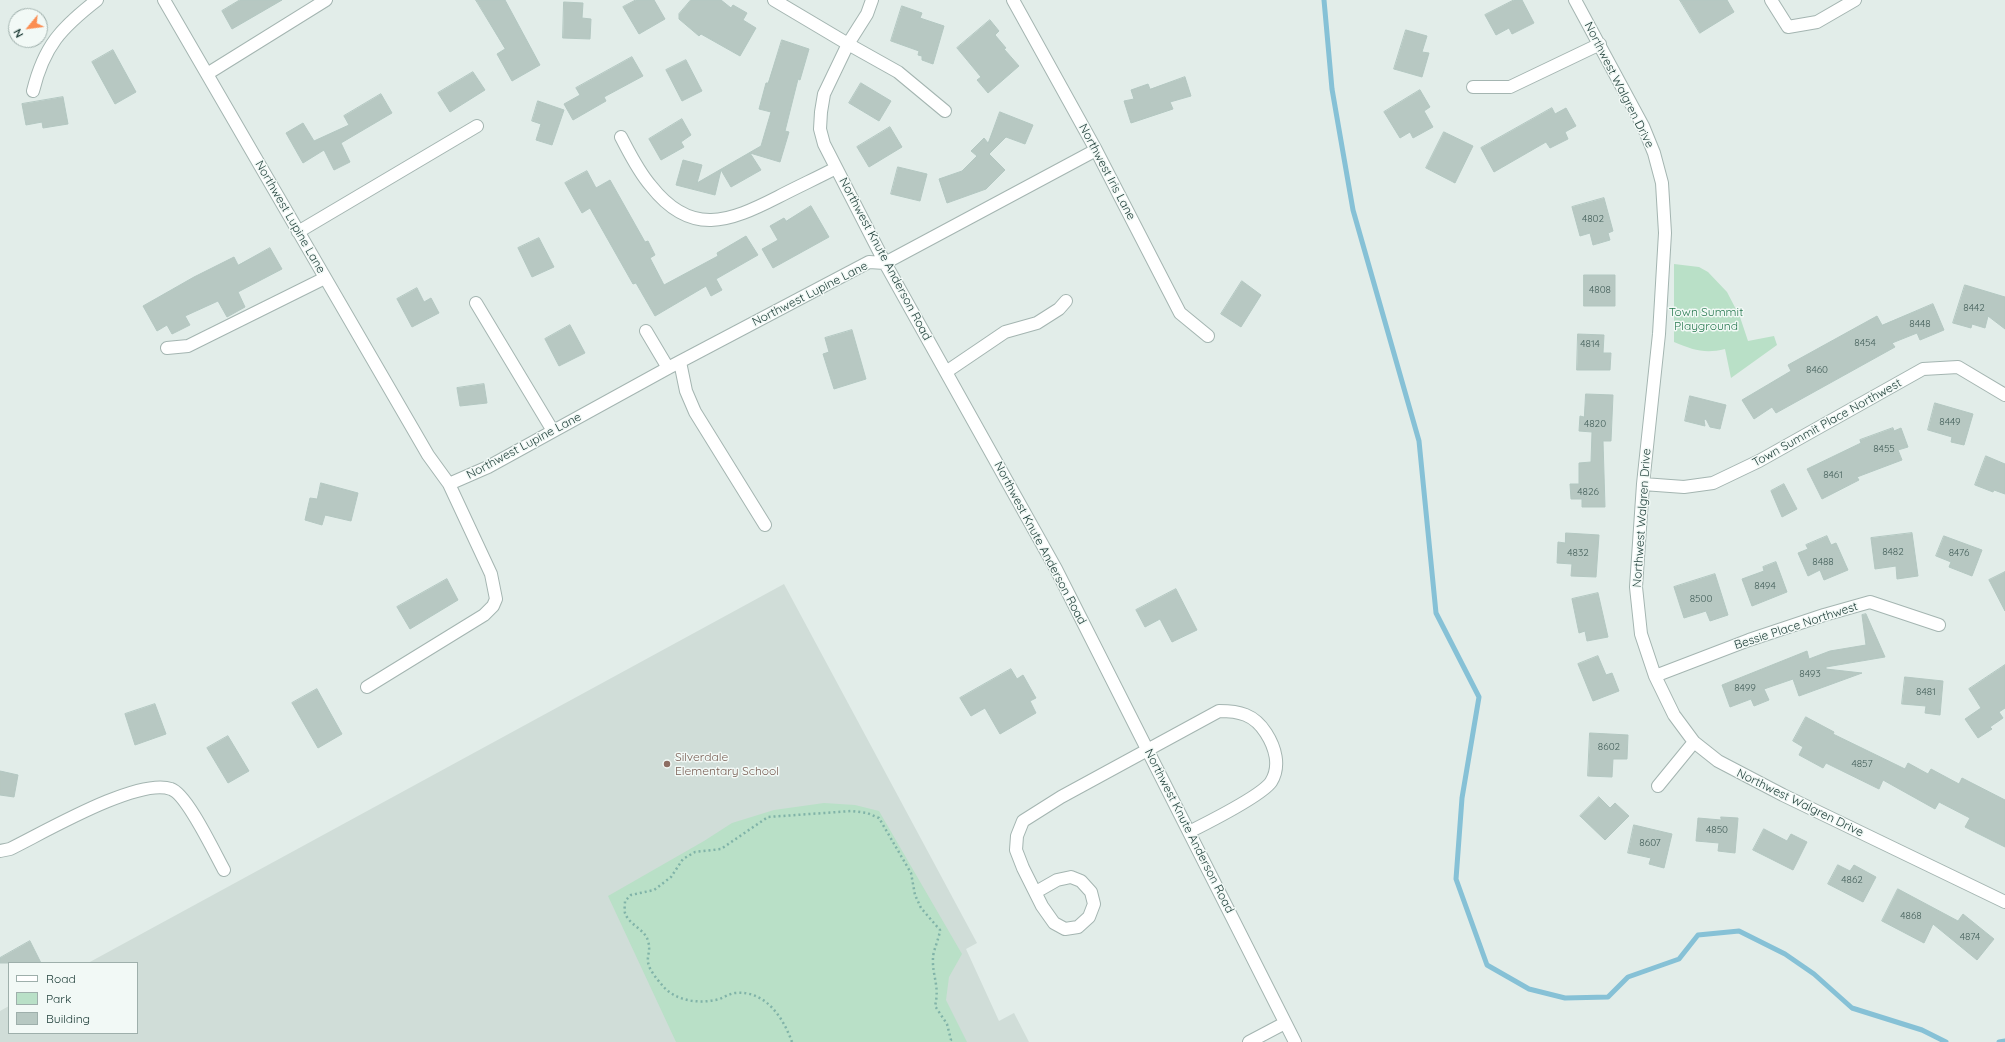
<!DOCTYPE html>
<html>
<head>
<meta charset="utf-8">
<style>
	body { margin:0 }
	#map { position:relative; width:2005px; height:1042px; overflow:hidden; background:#e2ede9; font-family:Quicksand,sans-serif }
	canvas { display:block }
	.legend { position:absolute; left:8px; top:962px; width:130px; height:72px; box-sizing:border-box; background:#f2f9f6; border:1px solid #9eafab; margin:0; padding:5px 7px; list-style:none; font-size:12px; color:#203f3a }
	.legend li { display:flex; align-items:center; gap:8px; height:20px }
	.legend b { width:20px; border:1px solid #9eafab }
	.north { position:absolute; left:8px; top:8px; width:40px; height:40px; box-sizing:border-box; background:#f2f9f6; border:1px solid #9eafab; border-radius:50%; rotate:241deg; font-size:11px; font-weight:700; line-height:16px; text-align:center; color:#203f3a }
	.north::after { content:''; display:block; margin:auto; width:14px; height:18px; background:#fb8d51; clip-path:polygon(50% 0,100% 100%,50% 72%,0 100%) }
</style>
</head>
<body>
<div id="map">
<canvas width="2005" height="1042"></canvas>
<ul class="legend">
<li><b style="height:5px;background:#fff"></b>Road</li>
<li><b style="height:11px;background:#b9e0c7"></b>Park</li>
<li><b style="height:11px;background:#b7c8c2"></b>Building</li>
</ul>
<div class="north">N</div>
</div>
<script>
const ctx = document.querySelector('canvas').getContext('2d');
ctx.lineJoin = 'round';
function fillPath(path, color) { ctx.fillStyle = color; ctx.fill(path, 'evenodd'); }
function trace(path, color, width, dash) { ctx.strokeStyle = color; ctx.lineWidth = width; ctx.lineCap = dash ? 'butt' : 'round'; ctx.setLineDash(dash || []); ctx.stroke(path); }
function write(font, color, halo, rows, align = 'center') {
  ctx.font = font + ' Quicksand,sans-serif'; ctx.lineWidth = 3; ctx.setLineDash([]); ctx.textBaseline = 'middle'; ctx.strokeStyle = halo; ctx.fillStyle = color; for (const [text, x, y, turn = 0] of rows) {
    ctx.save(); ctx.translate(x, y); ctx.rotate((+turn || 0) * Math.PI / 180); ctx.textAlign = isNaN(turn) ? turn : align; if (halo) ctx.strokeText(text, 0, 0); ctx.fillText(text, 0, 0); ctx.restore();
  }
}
fillPath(new Path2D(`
	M784 584 977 943 966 949 999 1021 1014 1013 1029 1042H0V1011L9 1006V1033H137V963H88Z`), '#d0ddd8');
fillPath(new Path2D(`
	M1674 264 1699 267 1708 272 1727 292 1740 317 1748 341 1774 336 1777 345 1731 378 1725 349C1705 354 1693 350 1674 342Z
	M824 803 855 805 879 811 962 954 949 977 946 1000 967 1042H676L608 896 704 841 732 823 774 810Z`), '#b9e0c7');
trace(new Path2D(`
	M1324 0 1332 89 1353 210 1419 441 1436 613 1479 697 1462 798 1456 879 1487 965 1529 989 1565 998 1608 997 1628 977 1679 959 1698 935 1739 931 1785 954 1814 974 1852 1008 1922 1030 1946 1042
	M1999 1042 2005 1041`), '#86c1d6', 5);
const building = new Path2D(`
	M240 0H282L232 29 222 11Z
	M476 0H505L540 65 512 81 497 54 505 49Z
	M636 0H654L665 19 639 34 623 7Z
	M691 0H721L731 8 733 5 747 13 743 20 756 28 740 56 701 34 699 36 679 19V14Z
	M1514 0H1522L1534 23 1512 34 1509 28 1496 35 1485 15Z
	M1680 0H1727L1734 12 1700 33Z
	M564 2 583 3 582 18 591 19 590 39 563 38Z
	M902 6 922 13 920 18 944 26 933 64 922 60V56L918 55 919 51 891 41Z
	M990 20 999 31 995 35 1006 48 1004 49 1019 66 988 93 977 80 981 77 957 48Z
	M1406 30 1427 36 1422 52 1429 53 1422 77 1394 69Z
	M782 40 809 49 800 80 798 79 785 131 789 132 780 162 750 153 761 170 731 187 721 170 715 195 676 185 683 160 702 165 697 183 761 146 771 112 759 109 766 83H768Z
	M113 50 136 92 115 104 92 62Z
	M632 57 643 76 604 97 606 101 573 120 564 104 580 95 576 88Z
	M686 60 702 91 682 101 666 70Z
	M473 72 485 90 450 112 438 93Z
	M1185 77 1191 96 1170 102 1173 109 1131 123 1124 101 1134 99 1131 90 1148 84 1150 89Z
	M861 83 891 101 879 121 849 103Z
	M1420 90 1430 107 1424 111 1433 127 1413 138 1410 132 1400 138 1384 112Z
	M381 94 392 113 341 143 350 162 334 170 324 150 303 163 286 133 303 123 314 141 349 125 344 116Z
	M63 97 68 124 43 128 42 122 26 125 22 104Z
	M538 101 564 110 552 145 536 140 541 124 532 121Z
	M1552 108 1555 114 1566 108 1576 126 1565 132 1568 139 1550 148 1546 142 1494 172 1481 148Z
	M1000 112 1033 125 1025 144 1006 137 989 154 1005 170 986 189 947 203 939 179 962 171 977 156 971 151 984 138 988 143Z
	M682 119 691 135 681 142 684 147 661 160 649 139Z
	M890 127 902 147 869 167 857 147Z
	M1444 132 1473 146 1455 183 1426 168Z
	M898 167 927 174 920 201 891 194Z
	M587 171 596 188 610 180 645 242 648 241 655 255 650 258 664 285 718 256 717 253 746 236 758 255 716 279 722 290 711 296 706 286 655 316 636 283 633 284 590 208 582 213 565 183Z
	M1604 198 1613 231 1608 233 1610 240 1593 245 1590 233 1580 236 1572 207Z
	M811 206 829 237 773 268 762 249 778 240 770 226 784 218 786 221Z
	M539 238 554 267 532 277 518 248Z
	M270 248 282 269 238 292 245 307 227 317 218 301 185 316 190 325 172 334 167 325 157 331 143 306 194 277 234 257 238 265Z
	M1584 275H1615V306H1584Z
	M1242 281 1261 295 1241 327 1221 314Z
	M1965 285 2005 297V329L1988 316 1985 328 1972 324 1971 328 1953 323Z
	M417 288 424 302 431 298 439 313 412 327 397 299Z
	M1933 304 1944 330 1920 340 1917 333 1892 343 1895 347 1776 413 1772 407 1754 419 1742 400 1791 371 1788 365 1877 316 1882 325Z
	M570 325 585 353 559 366 545 339Z
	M852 330 866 379 834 389 823 354 829 352 825 338Z
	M1578 334 1604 335 1603 353H1611L1610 370H1577Z
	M484 384 487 403 460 406 457 388Z
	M1586 394 1613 395 1611 441H1603L1605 507H1582V499H1571L1570 484H1579V463L1591 462 1592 432 1579 431 1580 416 1584 417Z
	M1690 396 1726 405 1720 429 1710 427 1706 419 1704 420 1705 426 1685 421Z
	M1935 403 1973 414 1964 445 1951 442 1952 437 1928 430Z
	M1893 428 1894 431 1901 428 1908 447 1898 450 1902 460 1857 477 1859 480 1822 499 1807 469 1861 443 1860 440Z
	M1986 456 2005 464V494L1994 490 1993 492 1975 485Z
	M321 483 358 493 351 521 325 515 322 525 305 520 310 498 317 499Z
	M1784 484 1797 509 1782 517 1771 491Z
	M1566 533 1599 535 1596 577 1571 576 1572 564 1557 563 1558 542 1565 543Z
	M1912 533 1918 576 1897 579 1896 566 1875 569 1871 538Z
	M1827 536 1831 545 1836 543 1848 570 1824 580 1820 570 1808 576 1798 553 1808 549 1806 545Z
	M1944 536 1982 550 1972 576 1949 567 1951 562 1936 556Z
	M1776 562 1787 592 1752 606 1742 579 1764 571 1763 567Z
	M2005 572V611L1989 580Z
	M1715 574 1728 615 1710 621 1706 611 1684 618 1674 587Z
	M447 579 458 600 410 629 397 607Z
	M1176 589 1197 630 1172 642 1160 619 1145 627 1136 610Z
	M1598 593 1608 637 1587 641 1585 631 1579 633 1572 599Z
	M1866 614 1885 657 1826 667V669L1862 673 1799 696 1793 679 1764 689 1769 700 1754 706 1751 699 1730 707 1722 685 1807 651 1809 659 1830 651 1866 645 1862 615Z
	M1598 656 1606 675 1612 673 1619 691 1593 701 1578 664Z
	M2005 665V708L1999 712 2003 718 1990 727 1992 729 1978 738 1965 719 1981 708 1969 689Z
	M1011 669 1017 679 1023 675 1036 698 1030 701 1036 713 1000 734 985 708 971 716 960 698Z
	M1905 677 1943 681 1940 715 1925 713 1926 706 1902 704Z
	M317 689 342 734 318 748 292 703Z
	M155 704 166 734 135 745 125 714Z
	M1806 717 1834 732 1833 734 1905 769 1908 763 1928 774 1931 769 1959 784 1962 778 2005 800V847L1965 827 1970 818 1939 802 1935 809 1883 780 1879 789 1826 763 1823 768 1799 755 1803 747 1793 741Z
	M1590 733 1628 735 1627 759H1613L1612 777 1588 776Z
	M228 736 249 771 228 783 207 748Z
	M0 771 18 775 14 797 0 795Z
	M1599 797 1610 808 1615 803 1629 816 1605 840 1580 816Z
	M1721 817 1738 818 1735 853 1718 851 1719 843 1696 841 1698 818 1721 820Z
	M1634 825 1672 834 1664 868 1649 864 1651 858 1628 853Z
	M1764 829 1787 841 1791 834 1807 842 1793 870 1753 850Z
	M1838 865 1850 871 1854 865 1876 877 1863 902 1828 884Z
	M1898 889 1958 921 1963 914 1994 939 1977 960 1933 924 1924 943 1882 921Z
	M30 941 41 963H0V958Z`);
fillPath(building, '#b7c8c2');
trace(building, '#b3c7c1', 1);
const minor = new Path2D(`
	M164 0 428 455 449 484 491 574 496 599 493 606 484 615 367 687
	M774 0 848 44 867 14 872 0
	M1013 0 1096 150 1180 313 1208 336
	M1575 0 1643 126 1654 153 1662 183 1665 233 1659 334 1643 484 1636 587 1641 634 1655 676 1674 715 1694 742 1718 761 1783 795 2005 902
	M1771 0 1788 27 1817 22 1855 0
	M207 74 326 0
	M1473 87H1510L1600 44
	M33 91C44 46 61 28 97 0
	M945 111 898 72 848 44 824 94 821 112 820 129 824 144 885 263 1056 569 1295 1042
	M621 137C630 154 638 171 651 186 691 237 729 222 778 197 797 187 817 178 836 168
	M298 232 477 126
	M476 303 553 431
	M646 331 668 368
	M167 348 188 346 325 278
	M680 362 686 391 695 412 765 525
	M946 372 1005 332 1037 323 1059 309 1066 301
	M449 484 488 467 668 368 869 262 885 263 1096 150
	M1643 484 1684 487 1713 483 1759 461 1923 369 1958 367 2005 395
	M1655 676 1749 640 1824 615 1870 602 1939 625
	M1658 786 1694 742
	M0 851 10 849C43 833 138 777 171 789 187 794 215 854 224 870
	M1036 892 1057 880 1071 877 1081 881 1091 892 1094 904 1089 917 1078 927 1065 929 1054 923 1042 906 1023 868 1016 850 1017 836 1023 821 1061 797 1219 711C1239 711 1254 714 1266 733 1275 747 1281 766 1271 782 1261 796 1207 823 1189 832
	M1249 1042 1285 1023`);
trace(minor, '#a4b5b1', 14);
trace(new Path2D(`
	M792 1042C783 1017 765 990 735 993 728 994 722 999 715 1000 696 1004 674 1000 662 985 657 979 649 970 648 962 647 956 651 950 648 941 645 929 629 925 625 913 624 910 625 905 625 901L631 895 654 890 671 877 683 859 695 852 721 849 768 817 852 811 867 813 879 818 911 873 915 895 921 908 940 930C939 939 933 951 933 958 932 976 940 986 935 1006L947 1024 951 1040 949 1042`), '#80b3a8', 2.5, [2, 3]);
trace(minor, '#fff', 12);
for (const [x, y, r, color] of [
	[667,764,4,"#8d6e63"]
]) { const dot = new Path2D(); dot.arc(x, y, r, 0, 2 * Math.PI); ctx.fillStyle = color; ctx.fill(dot); trace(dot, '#f2f9f6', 1.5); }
write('10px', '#46615c', null, [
	["4802",1593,219],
	["4808",1600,290],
	["8442",1974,308],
	["8448",1920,324],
	["8454",1865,343],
	["4814",1590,344],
	["8460",1817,370],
	["8449",1950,422],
	["4820",1595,424],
	["8455",1884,449],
	["8461",1833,475],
	["4826",1588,492],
	["8482",1893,552],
	["4832",1578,553],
	["8476",1959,553],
	["8488",1823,562],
	["8494",1765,586],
	["8500",1701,599],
	["8493",1810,674],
	["8499",1745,688],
	["8481",1926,692],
	["8602",1609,747],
	["4857",1862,764],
	["4850",1717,830],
	["8607",1650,843],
	["4862",1852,880],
	["4868",1911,916],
	["4874",1970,937]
]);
write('12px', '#203f3a', '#f2f9f6', [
	["Northwest Walgren Drive",1619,85,63],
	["Northwest Iris Lane",1107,172,62],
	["Northwest Lupine Lane",290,217,60],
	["Northwest Knute Anderson Road",885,259,62],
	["Northwest Lupine Lane",810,294,-27],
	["Town Summit Place Northwest",1827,423,-29],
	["Northwest Lupine Lane",524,446,-28],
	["Northwest Walgren Drive",1642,518,-86],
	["Northwest Knute Anderson Road",1040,543,62],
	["Bessie Place Northwest",1796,626,-18],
	["Northwest Walgren Drive",1800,803,26],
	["Northwest Knute Anderson Road",1189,831,63]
]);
write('12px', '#287950', '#f2f9f6', [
	["Town Summit",1706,312],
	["Playground",1706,326]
]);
write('12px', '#785e54', '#f2f9f6', [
	["Silverdale",675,757],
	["Elementary School",675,771]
], 'left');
</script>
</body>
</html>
